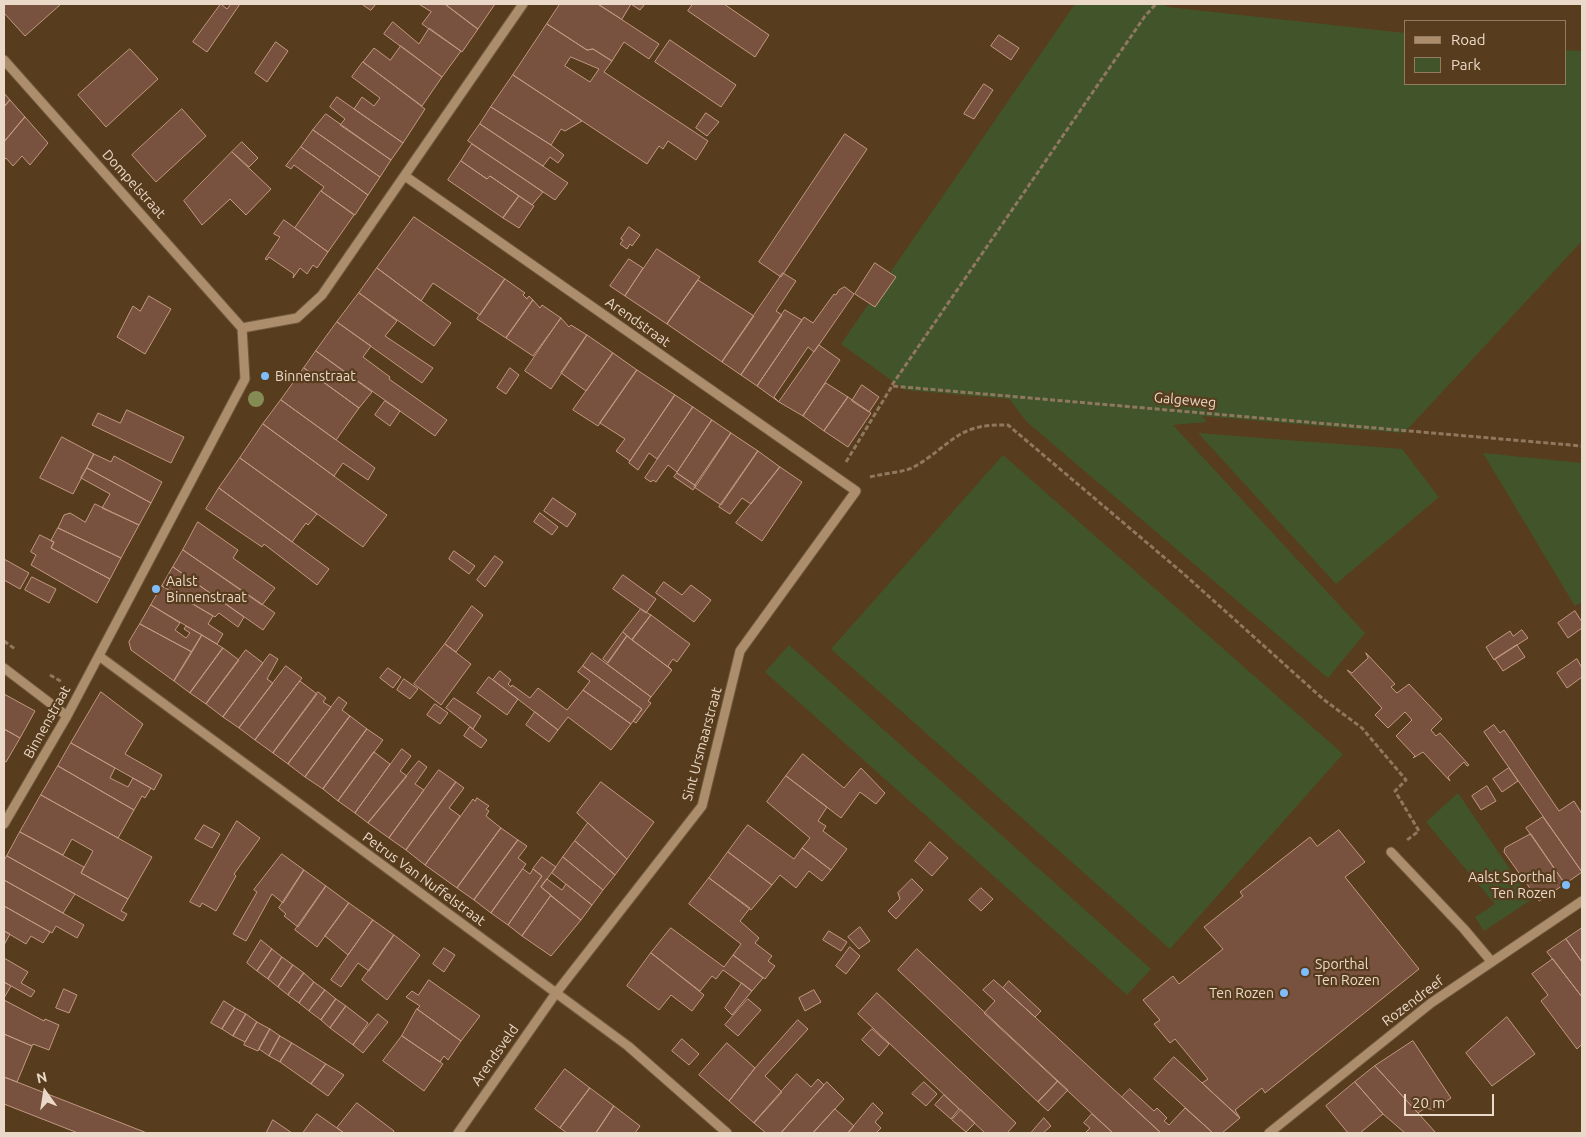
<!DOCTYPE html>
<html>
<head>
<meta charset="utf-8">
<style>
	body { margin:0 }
	#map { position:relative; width:1586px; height:1137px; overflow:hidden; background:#573c1d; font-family:Ubuntu,sans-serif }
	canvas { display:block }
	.frame { position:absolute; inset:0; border:5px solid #ead9c8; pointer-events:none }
	.legend { position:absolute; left:1404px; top:20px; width:162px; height:65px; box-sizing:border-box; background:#573c1d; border:1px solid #927b61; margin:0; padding:6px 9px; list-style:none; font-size:15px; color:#ead9c8 }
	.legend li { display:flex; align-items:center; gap:10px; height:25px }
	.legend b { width:25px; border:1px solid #927b61 }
	.north { position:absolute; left:20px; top:1067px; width:50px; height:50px; -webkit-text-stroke:4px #573c1d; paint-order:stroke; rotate:347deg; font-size:14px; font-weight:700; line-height:20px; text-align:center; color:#ead9c8 }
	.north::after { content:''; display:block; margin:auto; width:18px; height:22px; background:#ead9c8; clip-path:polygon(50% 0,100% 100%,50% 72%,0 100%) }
	.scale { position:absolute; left:1404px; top:1094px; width:90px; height:22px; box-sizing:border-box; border:2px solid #ead9c8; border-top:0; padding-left:6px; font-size:15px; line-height:18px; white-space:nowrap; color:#ead9c8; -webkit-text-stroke:4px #573c1d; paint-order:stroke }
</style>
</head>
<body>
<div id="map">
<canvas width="1586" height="1137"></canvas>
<div class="frame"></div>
<ul class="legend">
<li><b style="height:6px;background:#ac8e6d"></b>Road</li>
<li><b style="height:14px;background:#42552a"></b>Park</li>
</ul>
<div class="north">N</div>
<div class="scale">20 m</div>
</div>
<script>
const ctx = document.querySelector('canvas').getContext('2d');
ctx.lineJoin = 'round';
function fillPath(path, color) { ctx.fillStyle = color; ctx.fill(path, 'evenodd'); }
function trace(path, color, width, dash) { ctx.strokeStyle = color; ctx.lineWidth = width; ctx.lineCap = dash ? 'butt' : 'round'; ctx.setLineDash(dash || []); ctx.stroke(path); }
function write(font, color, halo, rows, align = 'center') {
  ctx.font = font + ' Ubuntu,sans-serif'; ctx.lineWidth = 4.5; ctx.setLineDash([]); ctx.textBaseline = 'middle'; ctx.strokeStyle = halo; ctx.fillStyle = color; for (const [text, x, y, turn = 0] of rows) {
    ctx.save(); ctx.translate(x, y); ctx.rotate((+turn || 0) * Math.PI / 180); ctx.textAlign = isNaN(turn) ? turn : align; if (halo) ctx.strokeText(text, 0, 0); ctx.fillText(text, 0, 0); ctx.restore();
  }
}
fillPath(new Path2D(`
	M1075 4H1163L1168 7 1405 33V84H1565V50L1582 51V241L1404 433 1202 416 1207 422 1173 425 1365 633 1328 678 1027 422 1009 399 905 390 841 344Z
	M1198 433 1402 449 1439 497 1336 584Z
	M1483 453 1582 463V602L1575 606Z
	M1003 455 1343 754 1170 949 831 649Z
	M789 645 1151 969 1127 995 765 672Z
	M1458 793 1531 900 1484 931 1475 917 1495 904 1426 822Z`), '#42552a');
const building = new Path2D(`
	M4 4H61L25 36 4 13Z
	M221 4 227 9 231 4H240L207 52 193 42Z
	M362 4H376L371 10Z
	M419 4H445L478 29 462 52 422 24 431 12Z
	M445 4H495L478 29Z
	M560 4H598L659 44 649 59 624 42 612 61 593 49 587 50 547 24Z
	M598 4H645L640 10 631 4 622 19Z
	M693 4H724L769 35 755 57 688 11Z
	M393 22 419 44 429 28 461 51 442 77 384 34Z
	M547 24 587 50 593 49 612 61 604 72 708 141 696 160 668 141 663 149 659 146 647 164 513 75ZM571 57 599 69 590 82 565 66Z
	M999 35 1019 48 1011 60 991 46Z
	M670 40 736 85 721 107 655 62Z
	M276 42 288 51 267 82 255 73Z
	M401 46 442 77 422 106 363 62 374 48 390 60Z
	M130 49 158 79 106 127 78 95Z
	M363 62 425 109 403 143 354 109 362 97 374 106 380 98 352 77Z
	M513 75 569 112 582 121 565 131 561 129 551 145 491 107Z
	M984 84 993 90 974 119 964 114Z
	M4 93 10 100 4 107Z
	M337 97 403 143 391 160 340 125 345 119 330 107Z
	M10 100 25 117 4 142V107Z
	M491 107 551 145 564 155 558 163 550 157 543 166 480 124Z
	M182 109 206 136 156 182 132 155Z
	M706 113 719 122 707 136 696 128Z
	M326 114 391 160 380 177 313 130Z
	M25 117 48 143 30 165 22 156 13 166 6 158 4 160V142Z
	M480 124 568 183 555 200 468 141Z
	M313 130 380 177 368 195 301 147Z
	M845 134 867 149 781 277 759 262Z
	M242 142 258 158 249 167 232 152Z
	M472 144 543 192 532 205 490 176 487 179 461 161Z
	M301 147 368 195 355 215 321 191 324 187 294 165 291 169 286 166Z
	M232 152 271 189 246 215 230 199 202 225 184 201Z
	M461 161 487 179 490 176 519 196 503 218 448 180Z
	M321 191 354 215 328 252 295 228Z
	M519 196 534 206 519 228 503 218Z
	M414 217 505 279 480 315 433 283 421 301 377 268Z
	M284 220 328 252 317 268 313 265 307 274 300 268 293 278 294 274 269 257 267 260 265 259 280 237 274 234Z
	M629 227 640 235 632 246 630 244 627 249 620 244 623 240 621 239Z
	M657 249 700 277 667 324 625 296Z
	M629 259 643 268 625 296 610 286Z
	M875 263 896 277 875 307 855 294Z
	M377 268 451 323 434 346 359 293Z
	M783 273 796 281 776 311 782 315 741 375 722 362Z
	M505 279 525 293 523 295 527 299 529 296 533 300 506 338 477 319Z
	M698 280 754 316 722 362 667 324Z
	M845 287 854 294 814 352 808 347 774 397 779 402 757 386 804 317 813 323 834 294 836 295 839 290Z
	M359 293 397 321 385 336 433 368 422 383 337 322Z
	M149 296 171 309 145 354 117 337 133 306 140 311Z
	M533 300 540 308 542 305 561 318 533 356 506 338Z
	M785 310 802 320 757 386 741 375Z
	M561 318 569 327 571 325 587 335 551 389 525 371Z
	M337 322 371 346 363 357 390 377 389 379 447 420 435 436 316 351Z
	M587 335 613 353 586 391 561 373Z
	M819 345 840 360 803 416 779 402Z
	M316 351 372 392 359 408 304 368Z
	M613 353 637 370 598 426 573 410Z
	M304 368 359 408 336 440 281 400Z
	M510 368 519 375 506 394 497 388Z
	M637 370 675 395 630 461 616 451 625 439 600 423Z
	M826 383 848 397 824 431 803 416Z
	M862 385 879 397 869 412 852 401Z
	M675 395 693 407 657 459 649 453 638 470 629 463Z
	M848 397 871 413 848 447 824 431Z
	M281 400 375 468 368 480 343 463 334 476 263 424Z
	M385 401 400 411 390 426 375 415Z
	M693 407 712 420 677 472 668 465 656 482 653 480 651 482 645 478Z
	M127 410 184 437 171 463 92 425 98 413 120 423Z
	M712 420 731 433 696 486 677 473Z
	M263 424 387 515 363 547 240 458Z
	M731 433 758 451 721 505 694 487Z
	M62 437 94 454 73 494 40 478Z
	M758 451 780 467 751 504 742 498 730 514 719 507Z
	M94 454 111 462 114 456 162 482 151 503 87 468Z
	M240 458 317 514 308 525 306 523 292 542 219 488Z
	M780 467 802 482 762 541 736 523Z
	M87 468 151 503 139 525 102 508 110 494 81 478Z
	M677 473 696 486 693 490 674 477Z
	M219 488 329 569 317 585 264 544 262 547 206 509Z
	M553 498 576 514 567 527 544 511Z
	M95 504 139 525 121 558 58 528 64 515 70 513 85 522Z
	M540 513 558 527 552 535 534 522Z
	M198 522 238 550 233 558 275 588 262 605 183 550Z
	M58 528 121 558 110 579 51 548 54 542 51 541Z
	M40 535 54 542 51 548 110 579 97 603 31 565 36 555 31 552Z
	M183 550 275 613 263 630 173 567Z
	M454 551 475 566 469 574 449 559Z
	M495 556 503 562 485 587 477 580Z
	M4 559 29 573 20 589 4 580Z
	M173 567 244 617 238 627 219 613 215 617 162 586Z
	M623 575 656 599 646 613 613 589Z
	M32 577 56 589 49 603 25 590Z
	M664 582 682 595 691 585 711 600 694 622 656 593Z
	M162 586 213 616 208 624 223 634 217 644 151 605Z
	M151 605 180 623 175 630 186 638 190 633 184 629 186 626 202 635 192 652 140 624Z
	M472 606 483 615 456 652 445 644Z
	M641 609 651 615 632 640 623 632Z
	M1575 611 1582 622V628L1568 638 1558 623Z
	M651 615 690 644 677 662 673 659 668 666 672 670 632 640Z
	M140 624 192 652 174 681 131 650 129 642Z
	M1522 630 1528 638 1494 660 1486 647 1510 631 1513 636Z
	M623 632 627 636 608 663 603 659Z
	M202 635 223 648 190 693 174 681Z
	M627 636 672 670 651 697 607 664Z
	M445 644 471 664 441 705 414 684Z
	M1517 645 1525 657 1503 671 1495 659Z
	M223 648 239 660 206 704 190 693Z
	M246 650 263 663 223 717 206 704Z
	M592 653 651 697 648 701 651 703 636 723 633 721 642 709 583 666Z
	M1366 653 1395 684 1391 687 1397 693 1409 684 1442 719 1431 730 1436 736 1440 733 1469 765 1467 766 1464 762 1448 777 1450 781 1423 752 1413 758 1415 756 1396 736 1412 720 1405 712 1388 728 1375 715 1382 708 1347 670 1352 673 1368 658Z
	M270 654 278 659 267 679 273 683 239 728 223 717Z
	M1577 659 1582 668V677L1567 688 1557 673Z
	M286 666 302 678 255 740 239 728Z
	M583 666 642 709 631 724 583 690 590 681 578 672Z
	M388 668 401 677 393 688 380 678Z
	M500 671 511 680 508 684 511 687 512 685 530 698 538 688 567 710 583 690 631 724 611 750 568 717 558 730 493 680Z
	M489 677 518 699 507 715 477 693Z
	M404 679 418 689 410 699 397 690Z
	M300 681 317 694 273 753 255 740Z
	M101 692 143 724 125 754 162 775 154 790 71 743Z
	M318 692 326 698 323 702 331 707 288 764 273 753Z
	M4 694 35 711 20 738 4 729Z
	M339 697 347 703 342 710 350 716 305 777 288 764Z
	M454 698 481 716 473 729 446 708Z
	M435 704 448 713 440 724 427 715Z
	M535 712 558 730 549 742 526 725Z
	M350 716 367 729 323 789 305 777Z
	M1494 725 1500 733 1504 730 1559 811 1574 801 1582 814V872L1484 732Z
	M470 727 487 740 481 748 464 736Z
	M4 729 20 738 6 762 4 761Z
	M367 729 383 740 338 801 323 789Z
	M71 743 115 768 110 778 128 787 133 778 151 788 145 798 142 796 134 810 58 766Z
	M402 749 411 756 400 771 407 776 368 823 355 813Z
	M374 752 390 764 355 813 338 801Z
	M803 754 844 788 861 768 885 793 876 804 860 792 841 818 786 776Z
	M419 761 427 767 415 784 424 790 389 838 368 823Z
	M58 766 134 810 118 838 41 795Z
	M1509 768 1518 781 1502 792 1493 779Z
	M439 770 456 782 406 850 389 838Z
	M786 776 827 807 818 821 826 826 823 831 847 849 831 870 802 848 810 838 767 802Z
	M456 782 464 788 449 808 460 816 425 865 406 850Z
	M601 782 654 822 627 859 577 813Z
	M1487 786 1496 801 1481 810 1472 796Z
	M41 795 152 857 128 899 81 873 93 851 72 839 63 855 20 832Z
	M477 798 489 806 486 809 489 811 486 816 501 828 457 888 425 865 473 799 475 801Z
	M1543 817 1582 872 1565 884 1526 828Z
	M237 821 260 838 234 874 236 876 216 911 202 903 200 907 190 902Z
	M588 823 627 859 615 875 575 841Z
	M204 825 220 834 212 848 195 839Z
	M748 825 794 859 802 848 831 870 822 881 809 871 796 888 780 875 772 885 728 852Z
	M501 828 518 840 474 900 457 888Z
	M1339 830 1365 862 1345 877 1419 969 1265 1093 1262 1088 1235 1110 1240 1118 1202 1083 1208 1079 1175 1039 1170 1043 1154 1024 1160 1020 1143 1000 1173 976 1179 984 1223 949 1204 927 1243 896 1240 892 1310 837 1317 846Z
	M20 832 84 867 81 873 128 899 121 911 127 914 123 921 7 856Z
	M1531 834 1565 884 1539 901 1504 852 1505 848Z
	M518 840 527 846 518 858 526 864 491 913 474 900Z
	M575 841 615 875 603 890 563 857Z
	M930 842 948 858 932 876 915 861Z
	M728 852 772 885 751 910 709 878Z
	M282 854 304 870 283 903 272 894 246 941 233 934 257 892 254 890Z
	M7 856 75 894 63 913 4 880V861Z
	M542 857 556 867 541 887 551 895 522 936 508 925 542 876 533 869Z
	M563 857 603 890 592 905 552 873Z
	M523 869 530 874 533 869 542 876 508 925 491 913Z
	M304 870 326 886 298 927 284 916 286 914 279 908Z
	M709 878 750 908 740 921 759 938 755 943 772 956 768 961 775 966 765 979 733 955 741 944 689 904Z
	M547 879 562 890 566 884 592 905 581 920 541 887Z
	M912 879 923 890 896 919 888 911 900 899 898 893Z
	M4 880 84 925 77 938 56 926 52 933 4 906Z
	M326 886 349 903 317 947 295 930Z
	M981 888 993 899 981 911 969 900Z
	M551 896 581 920 551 956 522 936Z
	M349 903 373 920 348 955 325 936Z
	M4 906 50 932 43 943 31 936 26 944 4 931Z
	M373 920 394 935 369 971 358 963 341 987 331 980Z
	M860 927 870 941 859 949 848 937Z
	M671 928 724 967 733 955 763 978 752 991 723 970 716 979 712 976 700 991 651 953Z
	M1582 928V962L1566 939Z
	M4 931 10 934 4 945Z
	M829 931 847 942 841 951 823 940Z
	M394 935 420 955 387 1000 362 980Z
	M1566 939 1582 962V997L1547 952Z
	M261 940 272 949 257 971 247 963Z
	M850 947 860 956 846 974 836 966Z
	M444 948 455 955 444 972 433 964Z
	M272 949 282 957 268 979 257 971Z
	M917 949 1058 1081 1038 1102 898 970Z
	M651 953 704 995 692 1011 671 995 659 1010 627 986Z
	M282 957 293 965 278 987 268 979Z
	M4 958 28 972 21 983 35 991 31 997 4 982Z
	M1553 959 1582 997V1044L1577 1049 1541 1001 1548 995 1532 974Z
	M293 965 304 973 288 995 278 987Z
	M304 973 314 982 299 1003 288 995Z
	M429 980 480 1016 461 1041 417 1009 420 1006 406 997 412 991 418 995Z
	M994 980 1035 1017 1161 1133H1113L984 1013 995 1001 983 990Z
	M1009 981 1041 1011 1035 1017 1003 988Z
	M4 982 11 986 4 998Z
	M314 982 325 990 309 1011 299 1003Z
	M742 983 752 991 732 1015 725 1008Z
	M64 989 77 995 69 1013 56 1008Z
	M325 990 336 999 321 1020 309 1011Z
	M814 990 821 1002 805 1011 799 998Z
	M877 993 1016 1123 1007 1133H985L858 1014Z
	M336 999 346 1006 330 1028 321 1020Z
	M748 999 761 1010 738 1036 725 1025Z
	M4 1000 44 1021 45 1019 59 1025 49 1050 33 1044 32 1046 4 1034Z
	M224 1001 235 1008 222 1029 211 1023Z
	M346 1006 368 1023 353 1045 330 1028Z
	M235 1008 246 1014 233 1036 222 1029Z
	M417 1009 461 1041 448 1060 444 1056 440 1062 402 1036Z
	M246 1014 257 1022 245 1042 233 1036Z
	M378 1014 388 1022 363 1053 353 1045Z
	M1507 1017 1535 1054 1492 1086 1466 1053Z
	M798 1020 808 1029 765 1076 782 1092 754 1123 729 1101 755 1068Z
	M257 1022 270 1029 258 1051 244 1045Z
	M270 1029 280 1036 269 1056 259 1049Z
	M872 1029 889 1044 879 1056 862 1040Z
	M4 1034 32 1046 17 1082 4 1077Z
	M280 1036 292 1043 280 1062 269 1056Z
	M402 1036 443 1064 424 1091 383 1061Z
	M682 1039 699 1054 689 1065 672 1051Z
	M1413 1041 1451 1098 1434 1110 1425 1108 1418 1113 1375 1066Z
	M292 1043 326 1064 311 1084 280 1062Z
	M727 1043 755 1068 729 1101 699 1075Z
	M1174 1057 1240 1118 1222 1133H1213L1154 1079Z
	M326 1064 344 1075 328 1096 311 1084Z
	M1375 1066 1418 1113 1436 1133H1405L1383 1114 1355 1082Z
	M565 1069 590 1088 560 1128 535 1109Z
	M797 1074 811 1087 818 1079 824 1085 781 1133H766L754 1123Z
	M4 1077 17 1082 147 1133H78L4 1104Z
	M1058 1081 1068 1090 1048 1111 1038 1102Z
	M827 1082 844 1099 813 1133H781Z
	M924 1082 937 1094 926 1106 912 1094Z
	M1355 1082 1383 1114 1360 1133H1348L1326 1106Z
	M590 1088 614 1106 596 1133H567L560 1128Z
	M1130 1089 1154 1111 1157 1108 1167 1118 1164 1121 1169 1125 1185 1108 1213 1133H1161L1122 1097Z
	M944 1095 959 1109 951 1119 935 1105Z
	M357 1103 394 1131 393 1133H344L337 1128Z
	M873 1103 883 1113 875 1122 881 1128 876 1133H848Z
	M614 1106 640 1126 635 1133H596Z
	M835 1109 854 1126 848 1133H813Z
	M961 1110 975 1123 966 1132 952 1120Z
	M317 1114 337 1128 344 1133H303Z
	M1092 1114 1113 1133H1085L1090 1128 1084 1123Z
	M1044 1118 1051 1126 1043 1133H1031Z
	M273 1120 292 1133H269L267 1132Z`);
fillPath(building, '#78523e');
trace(building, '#c29883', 1);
const minor = new Path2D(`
	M4 60 242 328
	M405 176 856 491 740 651 702 806 556 993 458 1133
	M242 328 297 318 322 295 523 4
	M99 656 628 1046 727 1133
	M4 668 67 716
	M4 824 67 716 245 379 242 328
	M1391 852 1464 929 1491 961
	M1269 1133 1431 1003 1582 901`);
trace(minor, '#70593d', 11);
trace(new Path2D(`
	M892 385 1145 16 1156 4
	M846 462 892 386 1582 446
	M870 477C881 474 903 472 912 468 952 446 955 423 1008 425L1185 575 1323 699 1362 728 1406 780 1395 791 1419 831 1407 840
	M4 641 15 649
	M50 675 62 682`), '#90785f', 3, [5, 2.5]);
trace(minor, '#ac8e6d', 9);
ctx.fillStyle = '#848c53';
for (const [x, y] of [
	[256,399]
]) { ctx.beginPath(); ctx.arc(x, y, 8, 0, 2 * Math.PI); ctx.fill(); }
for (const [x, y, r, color] of [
	[265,376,5,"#7fbdfa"],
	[156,589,5,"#7fbdfa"],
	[1566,885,5,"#7fbdfa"],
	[1305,972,5,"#7fbdfa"],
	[1284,993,5,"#7fbdfa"]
]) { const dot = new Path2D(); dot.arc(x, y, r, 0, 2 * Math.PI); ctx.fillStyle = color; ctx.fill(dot); trace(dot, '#573c1d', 2); }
write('14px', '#ead9c8', '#573c1d', [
	["Dompelstraat",134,184,48],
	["Arendstraat",638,322,35],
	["Galgeweg",1185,400,5],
	["Binnenstraat",47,722,-61],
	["Sint Ursmaarstraat",702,744,-75],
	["Petrus Van Nuffelstraat",424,879,36],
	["Rozendreef",1413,1001,-37],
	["Arendsveld",495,1055,-55]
]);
write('14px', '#ead9c8', '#573c1d', [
	["Binnenstraat",275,376],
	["Aalst",166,581],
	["Binnenstraat",166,597],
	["Aalst Sporthal",1556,877,"right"],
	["Ten Rozen",1556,893,"right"],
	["Sporthal",1315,964],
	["Ten Rozen",1315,980],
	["Ten Rozen",1274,993,"right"]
], 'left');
</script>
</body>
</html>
